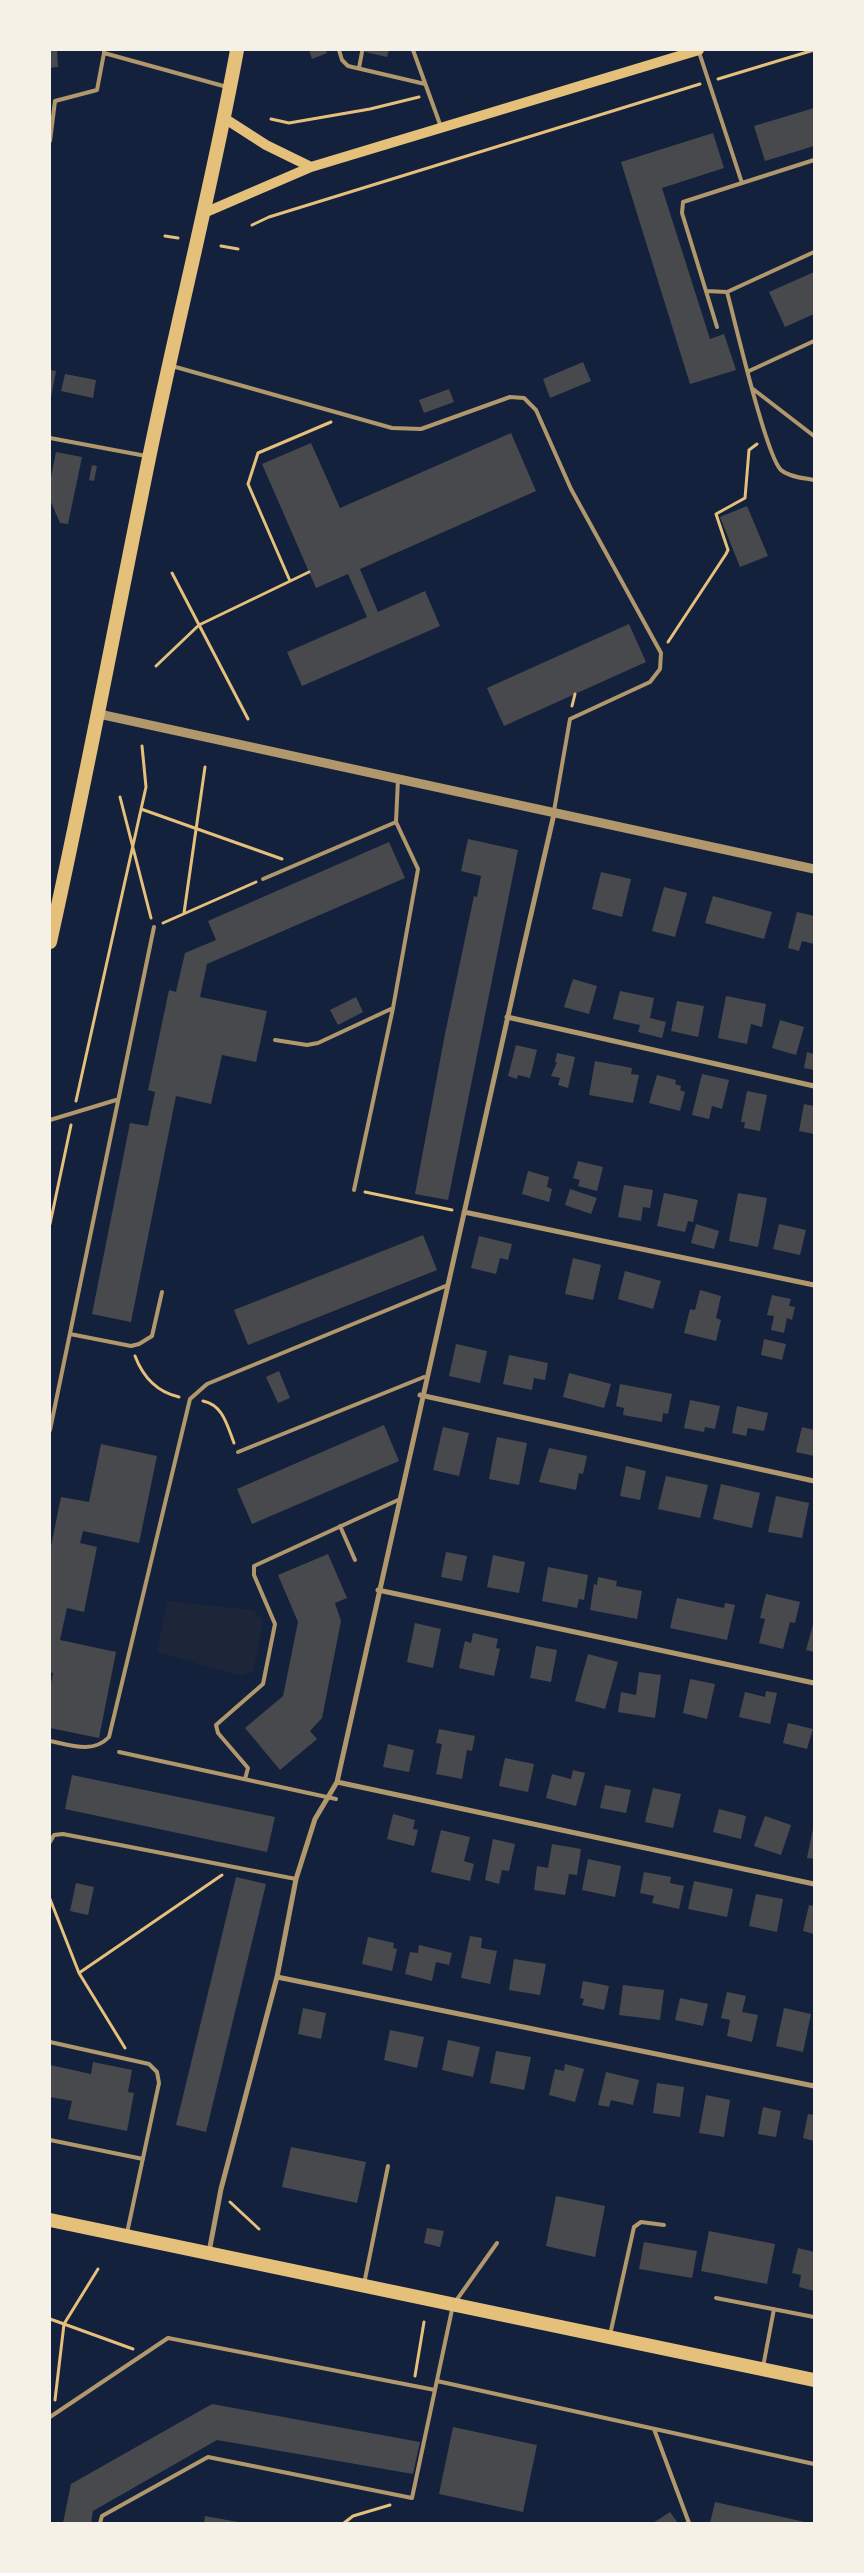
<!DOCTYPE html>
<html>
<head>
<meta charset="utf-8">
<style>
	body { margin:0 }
	#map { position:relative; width:864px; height:2573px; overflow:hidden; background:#14213d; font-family:Ubuntu,sans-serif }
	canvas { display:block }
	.frame { position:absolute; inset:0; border:51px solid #f6f1e7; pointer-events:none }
</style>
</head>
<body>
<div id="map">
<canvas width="864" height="2573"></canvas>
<div class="frame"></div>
</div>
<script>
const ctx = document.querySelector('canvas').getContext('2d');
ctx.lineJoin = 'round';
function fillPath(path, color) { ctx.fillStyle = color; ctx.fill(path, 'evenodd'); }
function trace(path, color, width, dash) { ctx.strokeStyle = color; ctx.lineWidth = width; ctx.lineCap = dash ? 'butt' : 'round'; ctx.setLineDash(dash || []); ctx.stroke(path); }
fillPath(new Path2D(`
	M167 1601 253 1610 263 1621 253 1672 240 1676 157 1652Z`), '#1d2539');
fillPath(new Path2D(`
	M50 50H57L58 67 50 68Z
	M309 50H326L327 53 312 59Z
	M357 50H389L387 57Z
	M814 108V146L765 161 754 126Z
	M713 133 724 168 662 188 710 339 724 334 736 370 690 384 621 162Z
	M814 272V314L785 327 769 292Z
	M583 362 591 381 550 398 543 379Z
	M50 370 56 371 51 397H50Z
	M65 374 96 380 93 398 61 391Z
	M449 389 454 402 424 413 419 400Z
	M511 433 536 491 360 569 378 612 425 591 440 626 302 686 287 652 367 617 348 574 316 588 262 464 311 443 340 508Z
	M56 452 82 457 68 524 60 523 50 500V482Z
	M92 465 97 466 94 481 89 480Z
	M747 506 768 556 740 567 720 517Z
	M629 624 646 662 504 726 487 688Z
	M468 839 518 850 448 1200 415 1194 445 1034 474 896 477 897 481 876 461 871Z
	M389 842 405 878 207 964 200 997 267 1011 256 1062 222 1055 211 1104 176 1096 131 1322 92 1314 130 1123 148 1126 155 1092 148 1090 169 990 176 992 185 953 216 940 208 921Z
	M601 872 631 879 622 917 592 909Z
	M664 887 687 893 675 937 652 931Z
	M713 896 772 912 764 939 705 923Z
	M797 912 814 916V944L802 941 799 951 788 948Z
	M573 979 597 986 589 1014 564 1007Z
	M620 991 654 998 650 1018 666 1022 662 1038 638 1032 640 1025 613 1019Z
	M726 996 766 1004 762 1027 751 1024 747 1044 718 1038Z
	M356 997 363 1012 338 1025 330 1010Z
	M677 1001 704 1006 698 1037 671 1031Z
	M780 1020 804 1027 796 1055 772 1048Z
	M516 1045 537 1050 530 1078 518 1075 517 1079 508 1076Z
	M807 1052 814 1054V1070L804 1068Z
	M557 1053 575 1057 568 1088 558 1085 560 1078 551 1076 557 1062H555Z
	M595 1061 632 1068 631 1074 639 1075 633 1103 589 1095Z
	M702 1074 729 1080 722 1109 712 1106 709 1119 692 1115Z
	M657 1075 676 1080 675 1084 681 1086 680 1090 685 1092 680 1111 649 1103Z
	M747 1091 767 1095 760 1131 744 1128 745 1122H741Z
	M804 1104 814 1106V1134L799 1131Z
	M578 1161 603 1167 597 1191 578 1186 580 1180 573 1178Z
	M528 1171 549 1177 547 1187 552 1189 549 1202 522 1194Z
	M624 1185 653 1190 650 1208 643 1207 641 1221 618 1217Z
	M570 1189 597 1198 591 1214 565 1205Z
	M664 1193 698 1200 693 1222 688 1221 685 1232 657 1226Z
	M738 1193 767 1198 758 1247 729 1241Z
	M696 1224 719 1231 714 1249 691 1243Z
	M779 1224 806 1230 800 1255 773 1249Z
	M423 1235 437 1270 248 1345 234 1310Z
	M479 1236 512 1244 508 1260 500 1258 496 1274 471 1268Z
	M573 1258 601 1265 593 1300 565 1294Z
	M625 1271 661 1281 653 1309 618 1299Z
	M700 1290 721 1296 716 1318 721 1320 716 1341 684 1333 690 1309 695 1310Z
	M772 1295 791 1299 789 1306 795 1307 792 1320 787 1318 784 1333 771 1330 774 1316 767 1315Z
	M764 1339 786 1344 782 1360 761 1355Z
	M456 1344 487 1351 480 1383 449 1376Z
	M509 1355 548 1363 545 1380 534 1378 532 1390 503 1384Z
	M279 1371 290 1398 278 1403 266 1377Z
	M569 1373 611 1384 604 1408 563 1397Z
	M620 1384 672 1394 668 1414 663 1413 662 1422 623 1415 624 1408 616 1406Z
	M690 1400 720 1406 715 1429 705 1427 704 1432 684 1428Z
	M737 1406 768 1413 764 1431 748 1428 746 1436 732 1433Z
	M384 1425 399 1461 252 1524 237 1489Z
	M443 1427 469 1433 459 1476 433 1470Z
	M802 1427 814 1430V1456L796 1452Z
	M497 1437 527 1443 519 1485 489 1479Z
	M101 1444 157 1456 139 1543 83 1531 80 1543 97 1547 84 1612 67 1608 60 1640 116 1652 99 1738 50 1728V1688L53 1673 50 1672V1551L61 1497 89 1502Z
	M549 1448 587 1456 583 1474 579 1473 576 1490 539 1482Z
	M626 1466 646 1471 640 1500 620 1496Z
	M666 1476 708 1485 700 1518 658 1509Z
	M721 1484 760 1493 752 1528 713 1519Z
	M776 1496 809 1503 802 1538 768 1532Z
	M446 1552 467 1556 462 1581 441 1577Z
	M328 1554 347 1598 335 1603 341 1621 322 1718 310 1731 317 1739 280 1770 245 1728 283 1696 298 1622 278 1575Z
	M493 1555 525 1562 519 1593 487 1587Z
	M548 1567 588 1575 584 1600 579 1599 577 1608 542 1601Z
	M598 1577 617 1581 616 1586 642 1591 637 1619 590 1610 594 1584 597 1585Z
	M766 1594 800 1602 795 1623 790 1622 783 1649 759 1643 765 1619 760 1618Z
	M677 1598 724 1608 725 1603 735 1605 727 1640 670 1628Z
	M814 1621V1652L806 1650Z
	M415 1623 441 1629 433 1668 407 1662Z
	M473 1633 498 1639 496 1648 500 1649 494 1676 459 1668 465 1641 471 1643Z
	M536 1646 557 1650 551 1682 530 1678Z
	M588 1654 618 1662 605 1709 575 1701Z
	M639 1672 661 1675 655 1718 618 1712 621 1692 636 1695Z
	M690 1679 715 1684 707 1719 683 1713Z
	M766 1691 777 1693 770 1724 739 1717 745 1692 765 1697Z
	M788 1723 813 1729 807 1749 783 1743Z
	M439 1729 475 1736 472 1751 467 1750 462 1779 436 1774 442 1744 436 1743Z
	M388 1744 414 1750 409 1772 383 1767Z
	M505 1758 534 1764 528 1792 499 1786Z
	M573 1770 585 1773 576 1806 546 1798 552 1774 571 1779Z
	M72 1775 275 1817 267 1852 65 1809Z
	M605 1785 631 1790 626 1813 600 1808Z
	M653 1788 681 1794 673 1828 645 1822Z
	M719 1809 746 1816 741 1839 713 1832Z
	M393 1814 415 1820 413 1829 418 1830 414 1846 387 1839Z
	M765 1816 791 1825 781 1855 754 1846Z
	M813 1829H814V1859L807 1858Z
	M441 1830 470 1837 464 1861 474 1864 470 1881 431 1872Z
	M493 1839 515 1844 509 1871 502 1870 499 1884 485 1880Z
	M552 1844 581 1849 577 1875 569 1874 565 1895 534 1890 537 1866 548 1868Z
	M588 1859 621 1866 615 1897 582 1890Z
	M644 1872 671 1877 670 1883 684 1886 679 1909 652 1903 654 1896 640 1893Z
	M236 1877 266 1884 206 2132 176 2125Z
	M694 1881 733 1889 727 1917 688 1909Z
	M76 1883 94 1887 88 1915 70 1911Z
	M756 1894 783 1899 777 1932 749 1926Z
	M809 1905 814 1906V1934L803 1931Z
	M470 1936 482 1938 481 1948 497 1951 490 1984 461 1978Z
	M368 1937 394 1943 393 1948 397 1949 392 1971 362 1964Z
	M419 1945 452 1953 449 1965 436 1962 432 1981 405 1974 410 1952 418 1953Z
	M514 1959 546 1964 540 1995 509 1990Z
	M583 1981 609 1986 604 2010 582 2005 584 1999 580 1998Z
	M623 1985 664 1990 660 2020 619 2015Z
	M727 1992 746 1996 742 2012 758 2015 752 2042 727 2036 730 2020 721 2018Z
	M680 1998 708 2004 703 2026 675 2020Z
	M303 2008 326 2013 321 2039 298 2034Z
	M784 2008 811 2014 803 2052 776 2046Z
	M390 2030 424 2037 417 2068 384 2060Z
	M448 2040 480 2047 473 2077 442 2070Z
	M496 2051 531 2057 524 2090 490 2083Z
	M93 2062 132 2070 128 2092 134 2093 127 2131 68 2119 72 2101 50 2097V2065L91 2074Z
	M565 2064 584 2069 575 2102 549 2095 555 2069 564 2071Z
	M606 2072 639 2080 633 2105 611 2100 609 2107 598 2105Z
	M657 2083 684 2087 680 2117 653 2113Z
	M706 2095 730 2100 724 2137 699 2133Z
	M763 2107 781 2111 776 2137 758 2134Z
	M808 2114 814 2115V2141L803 2138Z
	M291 2147 366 2162 357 2203 282 2187Z
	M556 2196 605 2206 595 2257 546 2246Z
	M427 2228 444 2231 440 2247 424 2243Z
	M709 2231 775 2244 767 2284 701 2271Z
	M644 2242 697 2251 692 2278 639 2269Z
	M798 2248 814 2252V2291L799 2287 801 2275 792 2273Z
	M212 2404 420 2442 413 2474 217 2440 93 2511 91 2523H63L71 2484Z
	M453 2427 537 2445 523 2512 439 2494Z
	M715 2502 805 2522V2523H710Z
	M670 2512 678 2523H653Z
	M205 2516 238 2522V2523H204Z`), '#48494c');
trace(new Path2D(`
	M718 79 814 50
	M271 119 289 123 370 109 419 97
	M252 225 269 217 700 84
	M165 236 178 238
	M221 246 238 249
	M172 573 248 719
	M290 581 248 484 258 453 331 422
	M668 642 726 554 728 550 716 514 745 498 749 450 757 444
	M156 666 199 625 309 572
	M572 706 575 694
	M120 797 151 918
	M141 809 282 859
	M184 913 205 767
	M163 923 256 882
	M76 1101 146 787 142 746
	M365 1192 452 1210
	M50 1224 71 1125
	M135 1356C143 1377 157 1392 179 1397
	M203 1401C223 1405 227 1425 234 1443
	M50 1899 79 1973 125 2048
	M79 1973 222 1875
	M230 2202 259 2229
	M98 2269 64 2324 133 2349
	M50 2319 64 2324 55 2400
	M415 2376 424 2322
	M344 2523 353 2516 390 2505`), '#e5c07b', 3);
trace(new Path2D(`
	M104 50V53L227 87
	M339 50 342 60 348 66 425 84
	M413 50 441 127
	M699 52 742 183 683 202 682 213 717 327
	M359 68 362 52
	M50 141 55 101 97 90 104 53
	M742 183 814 160
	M814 252 727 292C735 321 766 456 781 470 789 477 804 478 814 480
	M706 291 727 292
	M172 366 392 428 421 429 510 397 524 398 536 410 571 489 661 653 660 669 650 682 570 719 554 811
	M749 371 814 341
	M753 389 814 436
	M50 438 146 456
	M263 879 396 822
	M275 1040 307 1045 318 1043 393 1008
	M50 1120 116 1100
	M354 1190 393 1008 418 869 396 822 398 779
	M70 1334 131 1346 139 1344 152 1336 162 1292
	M50 1430 154 927
	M238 1452 424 1377
	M340 1526 355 1560
	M50 1741C70 1745 93 1754 109 1737L190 1399 207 1384 448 1285
	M119 1752 336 1799
	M245 1779 248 1768 218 1733 216 1725 263 1684 275 1624 254 1575V1566L398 1500
	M50 1842 54 1835 63 1834 296 1879
	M50 2042 149 2064 157 2072 159 2083 127 2233
	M50 2140 143 2159
	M364 2284 388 2166
	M716 2298 814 2317
	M610 2335 634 2227 641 2222 664 2225
	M763 2367 774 2309
	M437 2381 814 2464
	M50 2417 168 2338 435 2390
	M654 2429 689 2523
	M100 2523 102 2516 208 2457 412 2498 453 2305 497 2243`), '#b1986c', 4);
trace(new Path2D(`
	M507 1017 814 1086
	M464 1212 814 1285
	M420 1395 814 1481
	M378 1590 814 1683
	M337 1782 814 1884
	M277 1977 814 2086
	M209 2252 221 2189 277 1977 296 1879 315 1819 337 1782C407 1458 480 1136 554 814`), '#b1986c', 5);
trace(new Path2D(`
	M99 714 814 869`), '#b1986c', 9);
trace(new Path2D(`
	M224 118 266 145 311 167
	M204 213 311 167 699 50`), '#e5c07b', 10);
trace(new Path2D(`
	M50 942C86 781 116 619 149 458 177 321 212 187 237 50
	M50 2220 814 2380`), '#e5c07b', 14);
</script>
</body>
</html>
